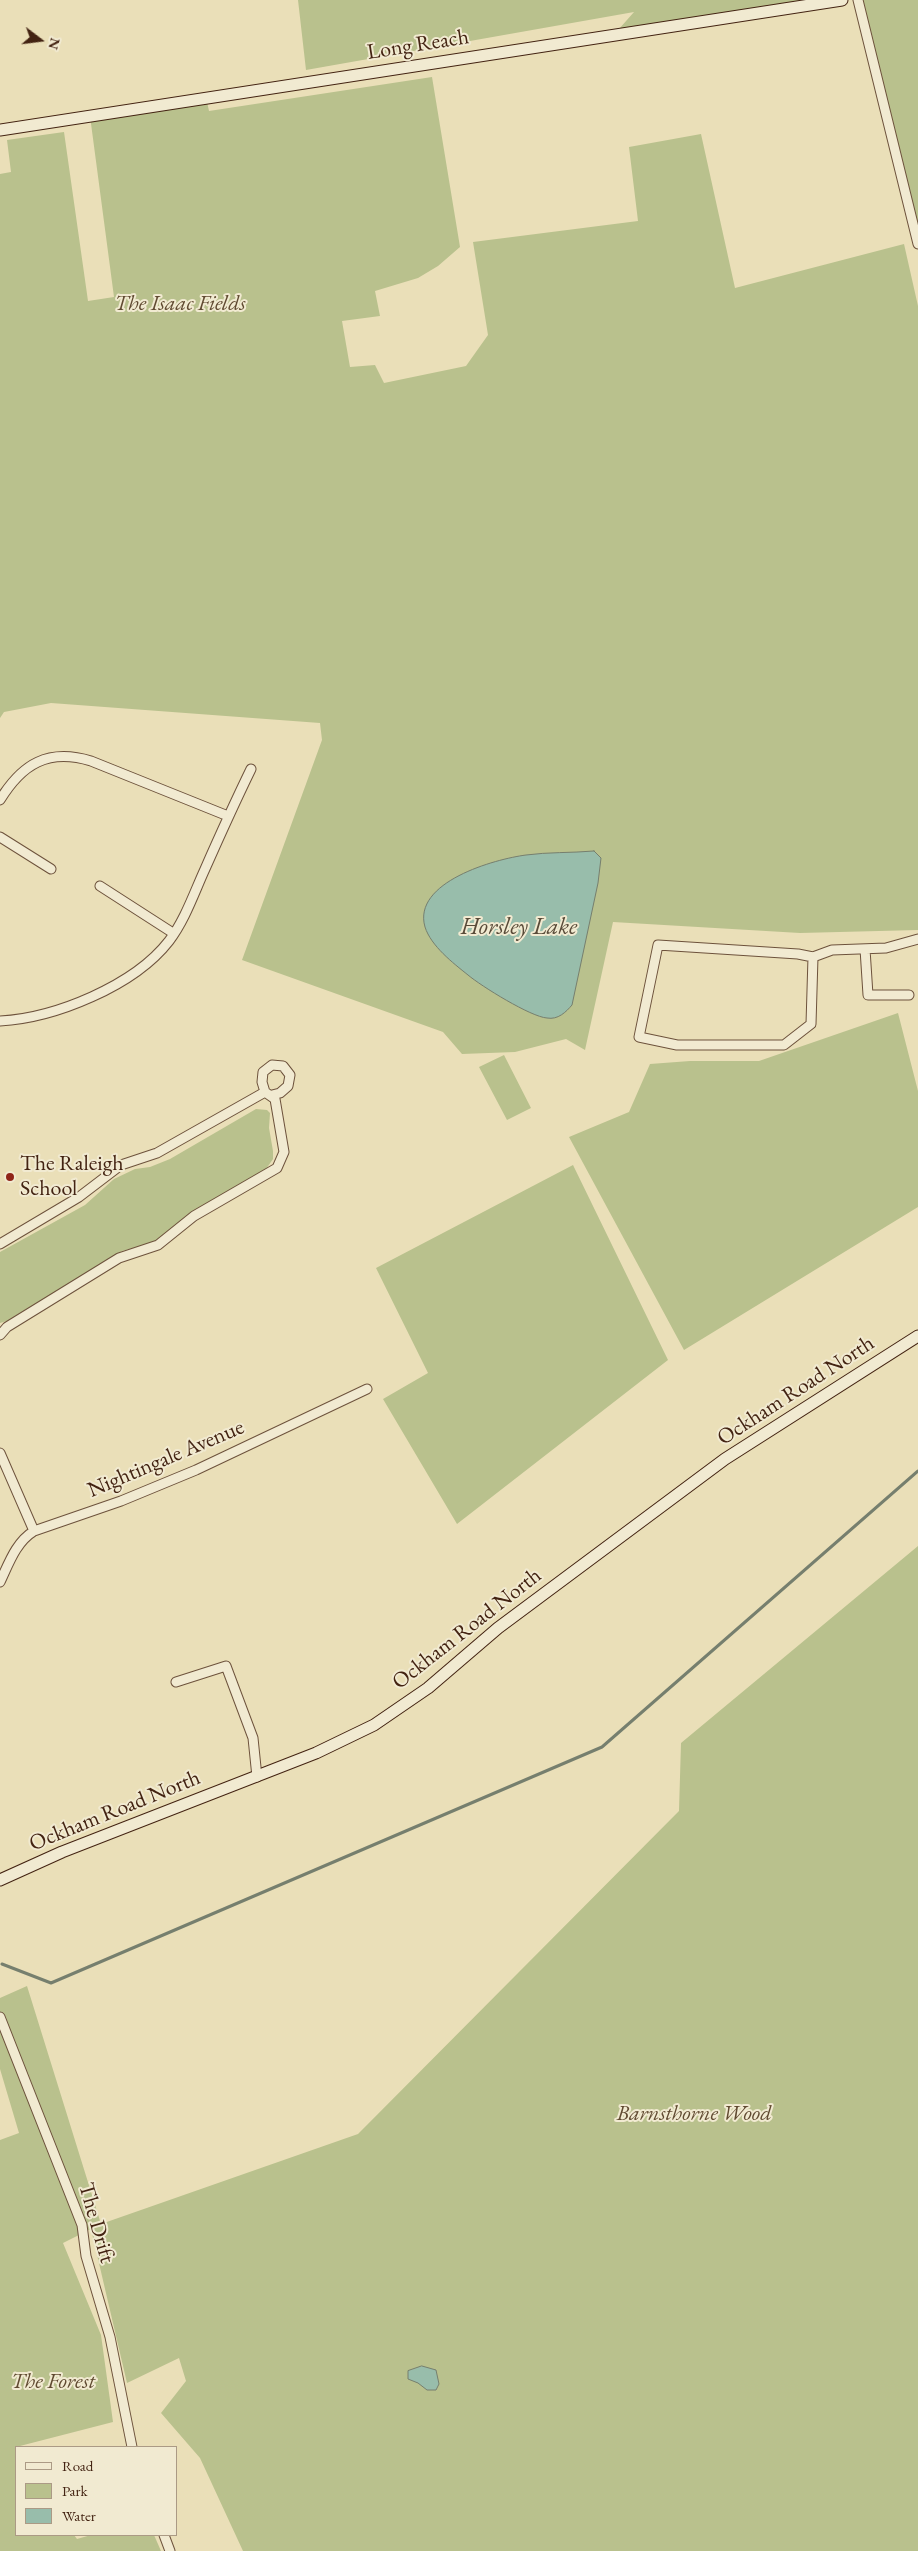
<!DOCTYPE html>
<html>
<head>
<meta charset="utf-8">
<style>
	body { margin:0 }
	#map { position:relative; width:918px; height:2551px; overflow:hidden; background:#eadfb8; font-family:"EB Garamond",serif }
	canvas { display:block }
	.legend { position:absolute; left:15px; top:2446px; width:162px; height:90px; box-sizing:border-box; background:#f1ead1; border:1px solid #ab9a85; margin:0; padding:6px 9px; list-style:none; font-size:15px; color:#432312 }
	.legend li { display:flex; align-items:center; gap:10px; height:25px }
	.legend b { width:25px; border:1px solid #ab9a85 }
	.north { position:absolute; left:15px; top:15px; width:50px; height:50px; -webkit-text-stroke:4px #f1ead1; paint-order:stroke; rotate:105deg; font-size:14px; font-weight:700; line-height:20px; text-align:center; color:#432312 }
	.north::after { content:''; display:block; margin:auto; width:18px; height:22px; background:#432312; clip-path:polygon(50% 0,100% 100%,50% 72%,0 100%) }
</style>
</head>
<body>
<div id="map">
<canvas width="918" height="2551"></canvas>
<ul class="legend">
<li><b style="height:6px;background:#f1ead1"></b>Road</li>
<li><b style="height:14px;background:#b9c18d"></b>Park</li>
<li><b style="height:14px;background:#98bdab"></b>Water</li>
</ul>
<div class="north">N</div>
</div>
<script>
const ctx = document.querySelector('canvas').getContext('2d');
ctx.lineJoin = 'round';
function fillPath(path, color) { ctx.fillStyle = color; ctx.fill(path, 'evenodd'); }
function trace(path, color, width, dash) { ctx.strokeStyle = color; ctx.lineWidth = width; ctx.lineCap = dash ? 'butt' : 'round'; ctx.setLineDash(dash || []); ctx.stroke(path); }
function write(font, color, halo, rows, align = 'center') {
  ctx.font = font + ' "EB Garamond",serif'; ctx.lineWidth = 4; ctx.setLineDash([]); ctx.textBaseline = 'middle'; ctx.strokeStyle = halo; ctx.fillStyle = color; for (const [text, x, y, turn = 0] of rows) {
    ctx.save(); ctx.translate(x, y); ctx.rotate((+turn || 0) * Math.PI / 180); ctx.textAlign = isNaN(turn) ? turn : align; if (halo) ctx.strokeText(text, 0, 0); ctx.fillText(text, 0, 0); ctx.restore();
  }
}
fillPath(new Path2D(`
	M298 0H836L619 29 634 12 306 70Z
	M858 0H918V244Z
	M432 77 460 247 438 266 418 278 375 291 380 316 342 321 350 367 375 365 384 383 466 366 488 335 473 242 638 221 629 147 701 134 735 288 904 244 918 306V930L800 933 613 922 585 1050 566 1039 515 1052 462 1054 443 1032 242 960 322 740 320 723 51 703 4 712 0 718V174L11 172 7 140 64 132 88 301 114 297 90 116 206 97 209 111Z
	M898 1013 918 1091V1207L684 1350 569 1137 629 1112 650 1064 690 1061H759Z
	M504 1055 531 1108 507 1120 479 1067Z
	M256 1109 267 1110 270 1113 269 1128 273 1151V1159L266 1169 190 1213 156 1242 122 1251 7 1321 0 1323V1252L85 1205 114 1179 135 1169 150 1167 170 1159Z
	M573 1165 668 1360 457 1524 383 1399 428 1373 376 1268Z
	M918 1546V2551H243L200 2458 161 2413 186 2381 179 2358 127 2383 91 2229 63 2243 101 2335 113 2422 16 2447V2535H74L77 2539 91 2535H154L161 2551H0V2140L19 2133 0 2069V1998L27 1986 101 2224 358 2134 679 1811 681 1743Z`), '#b9c18d');
const water = new Path2D(`
	M594 851 601 858 598 883 572 1005C566 1012 558 1020 547 1018 531 1017 481 986 468 975 453 963 431 946 425 927 412 882 495 859 526 855 548 852 571 853 594 851Z
	M422 2366 436 2370 439 2384 436 2390H427L418 2383 408 2379V2371Z`);
fillPath(water, '#98bdab');
trace(water, '#767f6e', 1);
trace(new Path2D(`
	M2 1964 51 1983 602 1747 918 1471`), '#767f6e', 3);
const street = new Path2D(`
	M858 0 918 244
	M0 800C22 764 48 748 91 761L228 816
	M0 837 51 869
	M100 886 173 933
	M865 949 868 995H909
	M813 957 811 1024 784 1045H677L639 1037 658 945 798 954 813 957 832 950 886 948 918 939
	M0 1021C55 1018 134 986 169 941 185 920 194 893 205 869 220 835 235 802 251 769
	M265 1092 262 1082 263 1072 272 1065 283 1066 290 1075 288 1086 280 1093 272 1095
	M0 1244 79 1197 121 1165 157 1153 265 1092 275 1099 284 1152 277 1168 194 1216 158 1245 119 1258 7 1327 0 1335
	M0 1453 34 1531
	M0 1582C9 1563 16 1542 34 1531L121 1501 196 1470 367 1389
	M176 1682 226 1666 253 1738 257 1777
	M0 2017 82 2225 86 2256 110 2337 132 2447
	M164 2535 170 2551`);
const secondary = new Path2D(`
	M0 130 842 0
	M0 1880 62 1852 316 1753 374 1725 428 1688 498 1628 725 1459 918 1336`);
trace(street, '#6d523c', 11);
trace(secondary, '#432312', 13);
trace(street, '#f1ead1', 9);
trace(secondary, '#f1ead1', 11);
for (const [x, y, r, color] of [
	[10,1177,5,"#8f2418"]
]) { const dot = new Path2D(); dot.arc(x, y, r, 0, 2 * Math.PI); ctx.fillStyle = color; ctx.fill(dot); trace(dot, '#f1ead1', 2); }
write('22px', '#432312', '#f1ead1', [
	["Long Reach",418,45,-9],
	["Ockham Road North",796,1391,-33],
	["Nightingale Avenue",166,1459,-23],
	["Ockham Road North",467,1629,-38],
	["Ockham Road North",115,1811,-22],
	["The Drift",96,2223,74]
]);
write('italic 22px', '#604a31', '#f1ead1', [
	["The Isaac Fields",180,304],
	["Barnsthorne Wood",694,2114],
	["The Forest",53,2382]
]);
write('22px', '#432312', '#f1ead1', [
	["The Raleigh",20,1164],
	["School",20,1189]
], 'left');
write('italic 24px', '#584a38', '#f1ead1', [
	["Horsley Lake",519,927]
]);
</script>
</body>
</html>
